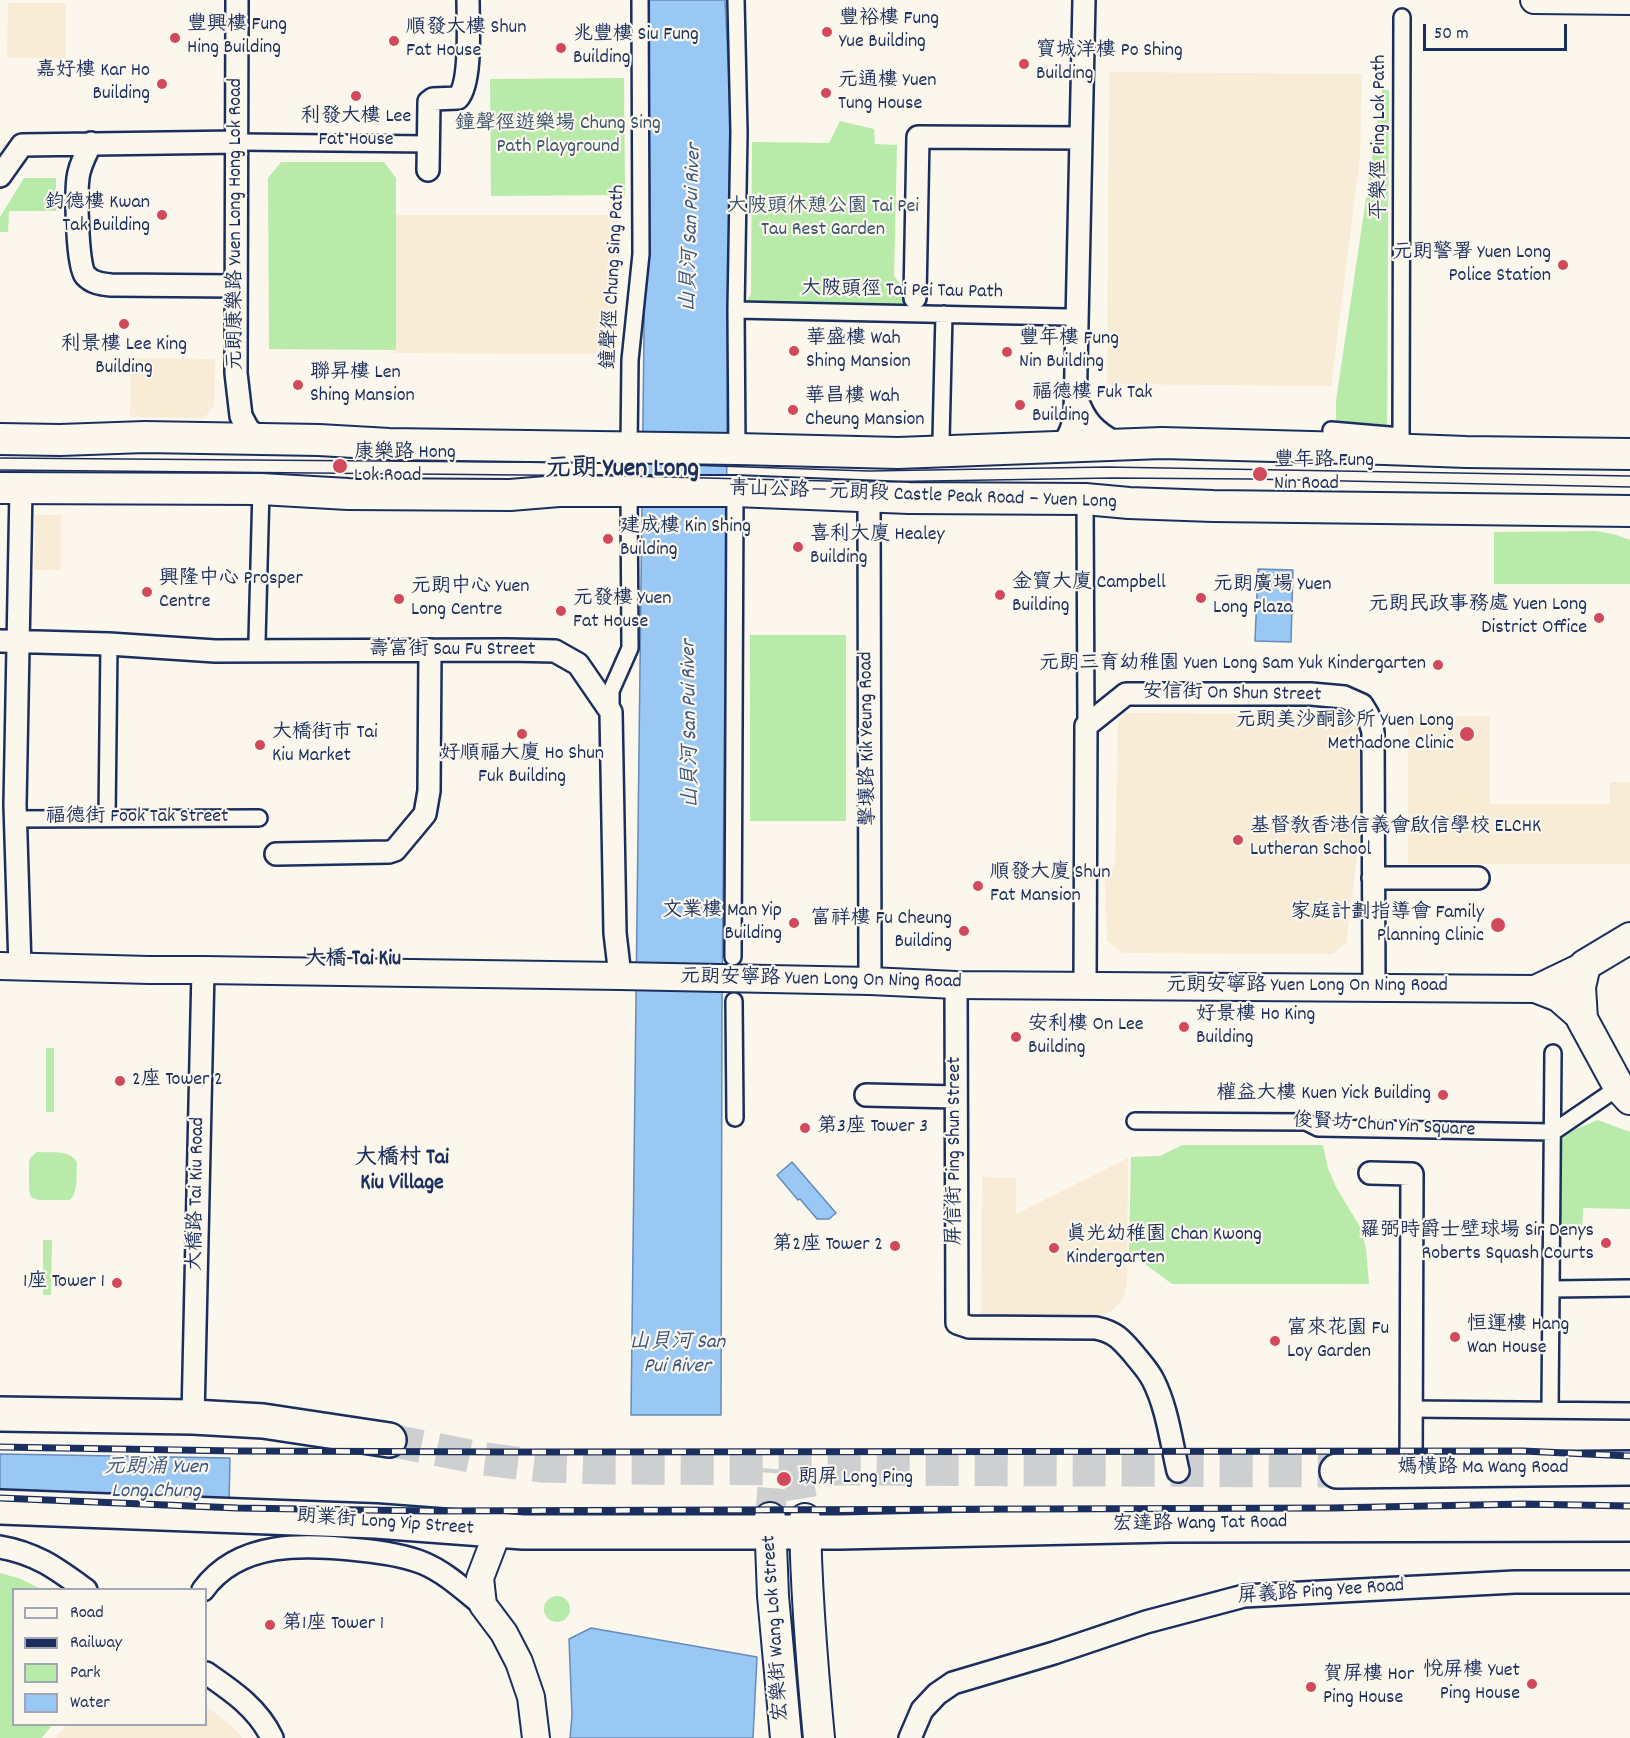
<!DOCTYPE html>
<html>
<head>
<meta charset="utf-8">
<style>
	body { margin:0 }
	#map { position:relative; width:1630px; height:1738px; overflow:hidden; background:#fbf7ec; font-family:Dekko,sans-serif }
	canvas { display:block }
	.legend { position:absolute; left:12px; top:1588px; width:195px; height:138px; box-sizing:border-box; background:#fbf7ec; border:2px solid #a1a7b3; margin:0; padding:8px 10px; list-style:none; font-size:18px; color:#1b2f5e }
	.legend li { display:flex; align-items:center; gap:12px; height:30px }
	.legend b { width:30px; border:2px solid #a1a7b3 }
	.scale { position:absolute; left:1423px; top:24px; width:144px; height:27px; box-sizing:border-box; border:3px solid #1b2f5e; border-top:0; padding-left:8px; font-size:18px; line-height:21px; white-space:nowrap; color:#1b2f5e; -webkit-text-stroke:4px #fbf7ec; paint-order:stroke }
</style>
</head>
<body>
<div id="map">
<canvas width="1630" height="1738"></canvas>
<ul class="legend">
<li><b style="height:8px;background:#fbf7ec"></b>Road</li>
<li><b style="height:8px;background:#1b2f5e"></b>Railway</li>
<li><b style="height:16px;background:#b8eaa9"></b>Park</li>
<li><b style="height:16px;background:#9ac8f5"></b>Water</li>
</ul>
<div class="scale">50 m</div>
</div>
<script>
const ctx = document.querySelector('canvas').getContext('2d');
ctx.lineJoin = 'round';
function fillPath(path, color) { ctx.fillStyle = color; ctx.fill(path, 'evenodd'); }
function trace(path, color, width, dash) { ctx.strokeStyle = color; ctx.lineWidth = width; ctx.lineCap = dash ? 'butt' : 'round'; ctx.setLineDash(dash || []); ctx.stroke(path); }
function write(font, color, halo, rows, align = 'center') {
  ctx.font = font + ' Dekko,"LXGW WenKai TC",sans-serif'; ctx.lineWidth = 4.5; ctx.setLineDash([]); ctx.textBaseline = 'middle'; ctx.strokeStyle = halo; ctx.fillStyle = color; for (const [text, x, y, turn = 0] of rows) {
    ctx.save(); ctx.translate(x, y); ctx.rotate((+turn || 0) * Math.PI / 180); ctx.textAlign = isNaN(turn) ? turn : align; if (halo) ctx.strokeText(text, 0, 0); ctx.fillText(text, 0, 0); ctx.restore();
  }
}
fillPath(new Path2D(`
	M8 3H66V58H7Z
	M1109 72 1362 74 1360 158 1331 386 1107 384Z
	M395 215H619L618 317 605 354 395 353Z
	M131 358 215 359 214 406 204 418 130 417Z
	M35 515H61V570H34Z
	M1125 713 1345 714 1362 732V831L1358 849 1346 943 1333 954 1123 953 1107 941 1105 877 1112 870 1115 860 1118 721Z
	M1408 716H1490V804H1610V782H1630V864H1408Z
	M1128 1158 1127 1281 1124 1297 1113 1310 1098 1317H981L982 1177 1016 1178V1214Z
	M206 1706 233 1727 242 1738H56L66 1725 206 1724Z`), '#f9ecd6');
fillPath(new Path2D(`
	M624 78 625 195 491 196 490 79Z
	M1382 90H1389L1387 427 1336 426V401Z
	M840 121 874 129 875 144 897 145 894 276 914 301 908 321 818 317 745 303 751 294 752 142 829 143Z
	M281 162H384L396 178V350L269 349 268 178Z
	M24 178H56V211H9L8 232H0V217Z
	M1596 531 1613 534 1630 540V584H1494V532Z
	M750 635H846V821H750Z
	M46 1048H54V1112H46Z
	M1598 1120 1630 1132V1209L1583 1208 1582 1230 1561 1231V1135Z
	M1182 1145H1323L1328 1168 1336 1187 1360 1227 1366 1248 1369 1284H1172L1129 1252 1131 1157 1160 1156Z
	M37 1152C51 1153 69 1149 77 1162 76 1174 79 1191 70 1200H38L31 1197 29 1190V1161L31 1157Z
	M43 1240H52L51 1295H43Z
	M0 1573 21 1579 41 1589 14 1590V1724L52 1725 42 1738H0Z
	M544 1609a13 13 0 1 1 26 0a13 13 0 1 1-26 0Z`), '#b8eaa9');
const water = new Path2D(`
	M648 0H725L730 102 722 1006 721 1415H631Z
	M1258 569 1293 570 1291 642 1255 641Z
	M792 1162 836 1213 829 1219H817L800 1199 798 1200 777 1175Z
	M0 1454 230 1458 229 1505 0 1497Z
	M591 1628 757 1657 753 1738H570L572 1715 569 1639Z`);
fillPath(water, '#9ac8f5');
trace(water, '#678bb9', 1.5);
trace(new Path2D(`
	M797 1469 805 1519
	M770 1518 774 1469`), '#cecfd0', 30, [30, 15]);
trace(new Path2D(`
	M389 1440 485 1459 542 1466 607 1468 1337 1471`), '#cecfd0', 33, [33, 16]);
const pedestrian = new Path2D(`
	M736 0 739 132 736 310 737 449
	M238 142 429 144
	M736 310 1066 317
	M941 440 944 314
	M1331 447V430L1401 436 1402 17
	M629 448 630 360 641 254 640 0
	M1085 499 1086 726
	M257 641 261 489
	M611 712V691L630 648 629 490
	M107 818 109 644
	M15 819 259 818
	M733 957 735 491
	M734 1001 735 1118
	M1135 1121 1306 1122 1318 1128 1553 1132 1619 1087
	M1552 1289 1630 1288
	M1410 1409 1630 1411
	M1550 1409 1553 1053`);
const minor = new Path2D(`
	M237 0 236 373 241 416 248 429 261 439
	M91 143C86 154 79 166 78 178 76 193 77 266 85 275 92 283 101 284 111 285L235 286
	M428 170 429 102 433 99 458 98C472 82 468 23 468 0
	M0 176 22 145 238 142
	M915 298 918 137 1081 138
	M1076 397C1085 422 1094 431 1117 444
	M1061 447C1069 437 1073 428 1075 415L1084 0
	M869 497 870 981
	M0 641 109 644 215 651 508 650 555 651 578 664 611 712 615 933 620 976
	M276 854 389 852 395 850 425 814 429 791 430 650
	M1373 878H1478
	M20 967 15 805 21 489
	M956 985 957 1323 969 1327 1096 1328C1115 1332 1121 1339 1133 1353 1140 1362 1148 1370 1153 1380 1167 1407 1171 1441 1178 1471
	M1085 986 1086 726 1126 694H1311L1344 697 1362 705 1368 715 1373 732 1374 988
	M866 1095 956 1097
	M1370 1173 1412 1174 1411 1470
	M193 1417 203 970
	M0 1547C36 1553 57 1569 86 1590
	M203 1590C239 1540 306 1544 360 1550 381 1552 403 1555 423 1563 445 1572 464 1590 483 1605
	M206 1673C232 1691 258 1708 272 1738
	M910 1738 922 1710 937 1694 953 1683 1054 1653 1146 1622 1244 1596 1515 1582H1630`);
const tertiary = new Path2D(`
	M1534 0 1630 1
	M0 966 149 970H203L620 976 870 981 956 985 1535 989 1585 965
	M1535 989 1558 998 1582 1019
	M498 1531 480 1578 483 1605 504 1633 519 1662 531 1697 536 1738`);
const secondary = new Path2D(`
	M0 439 60 440 145 437 319 440 389 444 737 449 898 453 1162 443 1385 449 1466 452 1630 454
	M0 488 261 489 348 494 510 495 559 491H735L909 498 1085 499 1129 503 1213 506 1630 511
	M1630 938 1585 965 1580 987 1582 1019 1619 1087 1630 1099
	M770 1518 773 1596 786 1738
	M805 1519C806 1592 812 1665 819 1738`);
const primary = new Path2D(`
	M0 1414 193 1417 263 1421 389 1440
	M1337 1471 1630 1468
	M0 1507 376 1521 523 1532H840L1169 1525 1630 1524`);
trace(pedestrian, '#1b2f5e', 20);
trace(minor, '#1b2f5e', 26);
trace(tertiary, '#1b2f5e', 30);
trace(secondary, '#1b2f5e', 34);
trace(primary, '#1b2f5e', 38);
trace(pedestrian, '#fbf7ec', 15);
trace(minor, '#fbf7ec', 21);
trace(tertiary, '#fbf7ec', 26);
trace(secondary, '#fbf7ec', 30);
trace(primary, '#fbf7ec', 33);
trace(new Path2D(`
	M0 458 627 463 869 471 1107 467 1630 476
	M0 470 625 476 869 482 1112 478 1250 479 1630 487`), '#1b2f5e', 1.5);
const rail = new Path2D(`
	M0 1447 237 1451 517 1452 1523 1451 1630 1456
	M0 1498 237 1508 431 1511 1331 1508 1523 1504 1630 1506`);
trace(rail, '#1b2f5e', 7);
trace(rail, '#fbf7ec', 4.5, [14]);
for (const [x, y, r, color] of [
	[827,32,6,"#d1495b"],
	[175,38,6,"#d1495b"],
	[394,41,6,"#d1495b"],
	[561,48,6,"#d1495b"],
	[1024,64,6,"#d1495b"],
	[162,84,6,"#d1495b"],
	[826,93,6,"#d1495b"],
	[356,96,6,"#d1495b"],
	[162,215,6,"#d1495b"],
	[1563,265,6,"#d1495b"],
	[124,324,6,"#d1495b"],
	[794,351,6,"#d1495b"],
	[1007,352,6,"#d1495b"],
	[298,385,6,"#d1495b"],
	[1020,405,6,"#d1495b"],
	[793,410,6,"#d1495b"],
	[340,466,8,"#d1495b"],
	[1260,474,8,"#d1495b"],
	[608,539,6,"#d1495b"],
	[798,547,6,"#d1495b"],
	[147,592,6,"#d1495b"],
	[1000,595,6,"#d1495b"],
	[1201,598,6,"#d1495b"],
	[399,599,6,"#d1495b"],
	[561,611,6,"#d1495b"],
	[1599,618,6,"#d1495b"],
	[1438,665,6,"#d1495b"],
	[522,734,6,"#d1495b"],
	[1467,734,8,"#d1495b"],
	[260,745,6,"#d1495b"],
	[1238,840,6,"#d1495b"],
	[978,886,6,"#d1495b"],
	[794,923,6,"#d1495b"],
	[1498,925,8,"#d1495b"],
	[964,931,6,"#d1495b"],
	[1184,1027,6,"#d1495b"],
	[1016,1037,6,"#d1495b"],
	[120,1081,6,"#d1495b"],
	[1443,1095,6,"#d1495b"],
	[805,1128,6,"#d1495b"],
	[1606,1243,6,"#d1495b"],
	[895,1246,6,"#d1495b"],
	[1054,1248,6,"#d1495b"],
	[117,1283,6,"#d1495b"],
	[1455,1337,6,"#d1495b"],
	[1275,1341,6,"#d1495b"],
	[784,1479,8,"#d1495b"],
	[270,1625,6,"#d1495b"],
	[1532,1684,6,"#d1495b"],
	[1311,1687,6,"#d1495b"]
]) { const dot = new Path2D(); dot.arc(x, y, r, 0, 2 * Math.PI); ctx.fillStyle = color; ctx.fill(dot); trace(dot, '#fbf7ec', 2); }
write('20px', '#1b2f5e', '#fbf7ec', [
	["豐裕樓 Fung",839,20],
	["Yue Building",839,43],
	["豐興樓 Fung",187,26],
	["Hing Building",187,49],
	["順發大樓 Shun",406,29],
	["Fat House",406,52],
	["兆豐樓 Siu Fung",573,36],
	["Building",573,59],
	["寶城洋樓 Po Shing",1036,52],
	["Building",1036,75],
	["嘉好樓 Kar Ho",150,72,"right"],
	["Building",150,95,"right"],
	["元通樓 Yuen",838,82],
	["Tung House",838,105],
	["利發大樓 Lee",356,118,"center"],
	["Fat House",356,141,"center"],
	["鈞德樓 Kwan",150,204,"right"],
	["Tak Building",150,227,"right"],
	["元朗警署 Yuen Long",1551,254,"right"],
	["Police Station",1551,277,"right"],
	["華盛樓 Wah",806,340],
	["Shing Mansion",806,363],
	["豐年樓 Fung",1019,340],
	["Nin Building",1019,363],
	["利景樓 Lee King",124,346,"center"],
	["Building",124,369,"center"],
	["聯昇樓 Len",310,374],
	["Shing Mansion",310,397],
	["福德樓 Fuk Tak",1032,394],
	["Building",1032,417],
	["華昌樓 Wah",805,398],
	["Cheung Mansion",805,421],
	["康樂路 Hong",354,454],
	["Lok Road",354,477],
	["豐年路 Fung",1274,462],
	["Nin Road",1274,485],
	["建成樓 Kin Shing",620,528],
	["Building",620,551],
	["喜利大廈 Healey",810,536],
	["Building",810,559],
	["興隆中心 Prosper",159,580],
	["Centre",159,603],
	["金寶大廈 Campbell",1012,584],
	["Building",1012,607],
	["元朗廣場 Yuen",1213,586],
	["Long Plaza",1213,609],
	["元朗中心 Yuen",411,588],
	["Long Centre",411,611],
	["元發樓 Yuen",573,600],
	["Fat House",573,623],
	["元朗民政事務處 Yuen Long",1587,606,"right"],
	["District Office",1587,629,"right"],
	["元朗三育幼稚園 Yuen Long Sam Yuk Kindergarten",1426,665,"right"],
	["元朗美沙酮診所 Yuen Long",1454,722,"right"],
	["Methadone Clinic",1454,745,"right"],
	["大橋街市 Tai",272,734],
	["Kiu Market",272,757],
	["好順福大廈 Ho Shun",522,755,"center"],
	["Fuk Building",522,778,"center"],
	["基督教香港信義會啟信學校 ELCHK",1250,828],
	["Lutheran School",1250,851],
	["順發大廈 Shun",990,874],
	["Fat Mansion",990,897],
	["文業樓 Man Yip",782,912,"right"],
	["Building",782,935,"right"],
	["家庭計劃指導會 Family",1484,914,"right"],
	["Planning Clinic",1484,937,"right"],
	["富祥樓 Fu Cheung",952,920,"right"],
	["Building",952,943,"right"],
	["好景樓 Ho King",1196,1016],
	["Building",1196,1039],
	["安利樓 On Lee",1028,1026],
	["Building",1028,1049],
	["2座 Tower 2",132,1081],
	["權益大樓 Kuen Yick Building",1431,1095,"right"],
	["第3座 Tower 3",817,1128],
	["羅弼時爵士壁球場 Sir Denys",1594,1232,"right"],
	["Roberts Squash Courts",1594,1255,"right"],
	["真光幼稚園 Chan Kwong",1066,1236],
	["Kindergarten",1066,1259],
	["第2座 Tower 2",883,1246,"right"],
	["1座 Tower 1",105,1283,"right"],
	["恒運樓 Hang",1467,1326],
	["Wan House",1467,1349],
	["富來花園 Fu",1287,1330],
	["Loy Garden",1287,1353],
	["朗屏 Long Ping",798,1479],
	["第1座 Tower 1",282,1625],
	["悅屏樓 Yuet",1520,1672,"right"],
	["Ping House",1520,1695,"right"],
	["賀屏樓 Hor",1323,1676],
	["Ping House",1323,1699]
], 'left');
write('20px', '#3a546d', '#fbf7ec', [
	["鐘聲徑遊樂場 Chung Sing",558,125],
	["Path Playground",558,148],
	["大陂頭休憩公園 Tai Pei",823,208],
	["Tau Rest Garden",823,231]
]);
write('20px', '#1b2f5e', '#fbf7ec', [
	["平樂徑 Ping Lok Path",1381,137,-90],
	["元朗康樂路 Yuen Long Hong Lok Road",237,224,-90],
	["鐘聲徑 Chung Sing Path",615,277,-87],
	["大陂頭徑 Tai Pei Tau Path",902,292,1],
	["青山公路－元朗段 Castle Peak Road – Yuen Long",923,497,2],
	["壽富街 Sau Fu Street",452,651],
	["安信街 On Shun Street",1232,695,1],
	["擊壤路 Kik Yeung Road",869,739,-91],
	["福德街 Fook Tak Street",137,818],
	["元朗安寧路 Yuen Long On Ning Road",821,981,1],
	["元朗安寧路 Yuen Long On Ning Road",1307,987],
	["俊賢坊 Chun Yin Square",1384,1127,3],
	["屏信街 Ping Shun Street",956,1151,-90],
	["大橋路 Tai Kiu Road",198,1194,-89],
	["媽橫路 Ma Wang Road",1483,1469],
	["朗業街 Long Yip Street",385,1524,4],
	["宏達路 Wang Tat Road",1200,1525,-1],
	["屏義路 Ping Yee Road",1321,1593,-4],
	["宏樂街 Wang Lok Street",777,1628,-94]
]);
write('italic 21px', '#3b5584', '#fbf7ec', [
	["山貝河 San Pui River",693,228,-88],
	["山貝河 San Pui River",692,724,-91],
	["山貝河 San",677,1344],
	["Pui River",677,1368],
	["元朗涌 Yuen",156,1469],
	["Long Chung",156,1493]
]);
write('bold 21px', '#1b2f5e', '#fbf7ec', [
	["大橋 Tai Kiu",353,961]
]);
write('bold 22px', '#1b2f5e', '#fbf7ec', [
	["大橋村 Tai",402,1160],
	["Kiu Village",402,1185]
]);
write('bold 26px', '#1b2f5e', '#fbf7ec', [
	["元朗 Yuen Long",622,471]
]);
</script>
</body>
</html>
